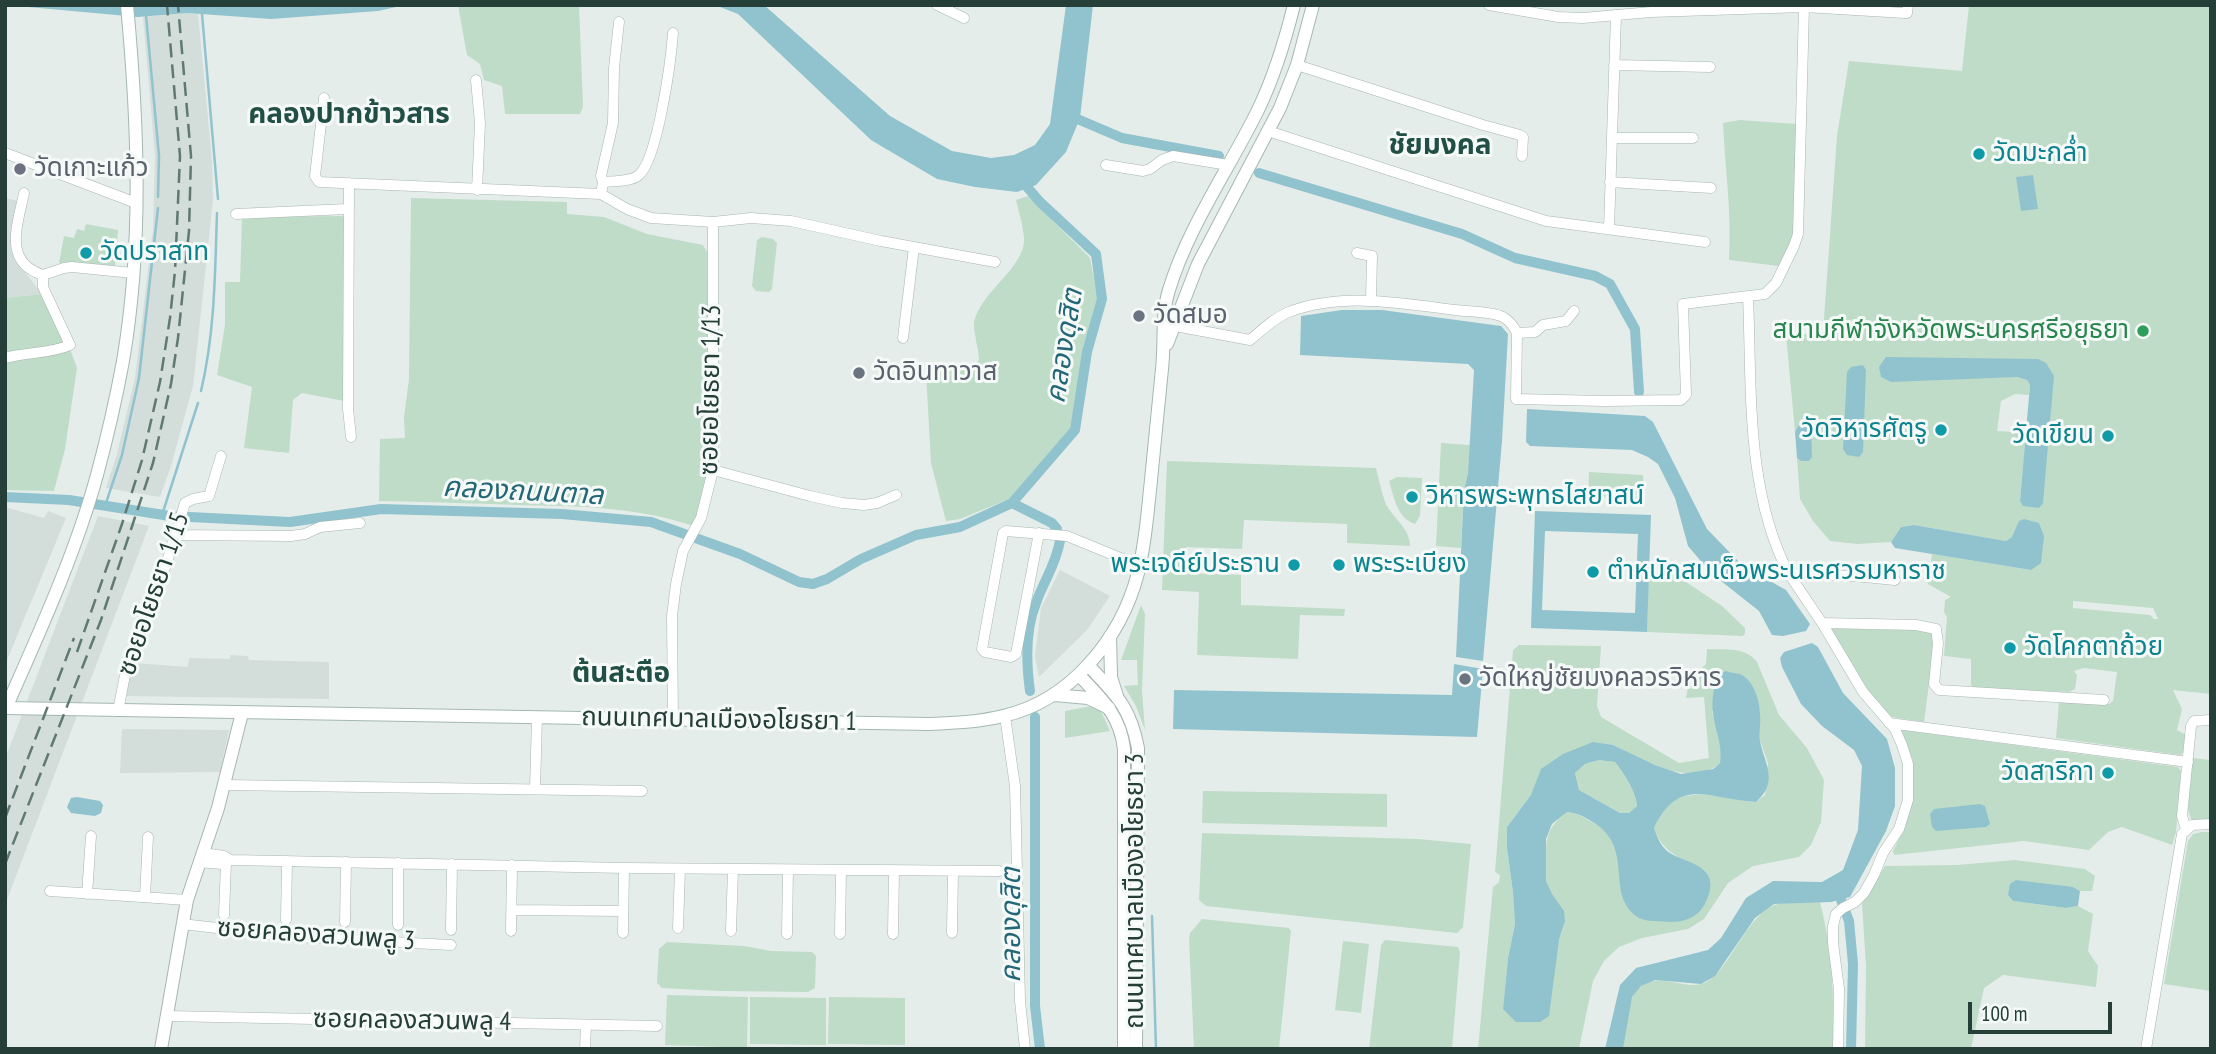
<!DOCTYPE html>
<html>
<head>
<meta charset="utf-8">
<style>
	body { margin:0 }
	#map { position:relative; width:2216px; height:1054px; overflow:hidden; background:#e5edea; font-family:"PT Sans Narrow",sans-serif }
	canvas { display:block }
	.frame { position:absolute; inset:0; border:7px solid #253e38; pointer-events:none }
	.scale { position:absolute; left:1968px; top:1002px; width:144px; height:32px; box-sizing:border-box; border:4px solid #253e38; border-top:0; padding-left:9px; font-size:21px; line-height:24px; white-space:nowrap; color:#253e38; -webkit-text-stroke:5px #f5faf8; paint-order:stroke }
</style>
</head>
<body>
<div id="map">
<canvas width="2216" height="1054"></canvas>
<div class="frame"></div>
<div class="scale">100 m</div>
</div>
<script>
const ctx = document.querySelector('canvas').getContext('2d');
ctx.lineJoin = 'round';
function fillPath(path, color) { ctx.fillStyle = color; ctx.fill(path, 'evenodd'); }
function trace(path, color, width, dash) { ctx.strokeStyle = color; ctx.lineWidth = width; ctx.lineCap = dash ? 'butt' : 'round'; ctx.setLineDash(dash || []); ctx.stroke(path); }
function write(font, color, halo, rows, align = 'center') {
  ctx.font = font + ' "PT Sans Narrow","Noto Sans Thai",sans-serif'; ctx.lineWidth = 6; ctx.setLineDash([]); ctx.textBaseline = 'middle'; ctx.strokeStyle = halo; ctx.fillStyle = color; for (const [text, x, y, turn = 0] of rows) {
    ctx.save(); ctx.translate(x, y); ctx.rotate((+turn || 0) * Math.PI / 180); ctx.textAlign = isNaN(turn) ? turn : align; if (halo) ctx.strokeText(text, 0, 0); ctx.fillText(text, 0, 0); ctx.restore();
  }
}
fillPath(new Path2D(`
	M187 13 198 14 212 160 213 200 193 386 171 466 160 497 106 488 117 454 135 378 153 229 155 156 143 17Z
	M5 198 19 201 11 242 13 257 42 294 5 298Z
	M5 507 44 518 48 511 66 518 5 665Z
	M98 516 149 526 5 905V759Z
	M1060 570 1110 596 1087 630 1039 677 1035 656 1041 608Z
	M230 655 248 656 249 660 329 662V699L125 696 133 663 188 667 189 658 230 659Z
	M122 729 229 730 220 772 120 773Z`), '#d3ddd9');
fillPath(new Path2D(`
	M458 5H579L583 107 580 114H505L502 86 484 80 480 64 467 55Z
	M1969 5H2211V694L2173 690 2182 709 2177 730 2186 735 2184 751 2180 755 2056 738 2059 702 2109 704 2113 701 2117 672 2084 668 2074 671 2077 675 2075 689 2069 692 1974 688 1971 685V659L1944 656 1947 617 1944 612 1945 600 1951 597 1928 584 1932 554 2031 570 2012 537 2006 541 1914 525 1901 527 1891 542 1857 544 1830 541 1813 521 1800 499 1797 458 1801 461 1798 426 1795 432 1786 335 1823 333 1837 136 1849 61 1962 71ZM2054 376 2020 501 2026 433 1997 431 2001 401 2015 394 2029 395 2030 385 2027 380 2017 377ZM2073 601 2153 608 2158 619H2154L2150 615 2073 608Z
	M1740 120 1797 124 1793 233 1788 250 1779 266 1729 260C1732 214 1725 169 1723 123Z
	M1028 196 1090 258 1098 298 1084 350 1071 428 1009 499 960 519 946 521 931 463 926 372 970 369 979 360C979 350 973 331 974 322 981 291 1026 267 1024 238 1023 226 1019 212 1016 200Z
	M411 198 567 202V214L604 217 647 234 703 245 707 252 711 469 694 526C636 507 580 506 519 505 472 503 425 502 379 501L380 439 405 438 404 417 409 379Z
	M342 216 345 218 344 401 302 393 293 400 289 453 244 448 252 387 217 375 225 325V282H240L242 217Z
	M86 224 118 230 115 266 73 262 59 263 64 236 74 238 77 229 84 231Z
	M762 237 773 239 777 243 772 289 769 292 756 291 752 286 757 240Z
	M42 294 59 319 77 368 65 449 54 491 5 490V298Z
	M1441 443 1470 445 1468 473 1464 490 1461 548 1436 546Z
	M1167 461 1376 468C1379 479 1381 491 1385 502 1392 518 1410 527 1410 546L1347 543V524L1244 520 1242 549 1186 547 1185 573 1241 575V605L1345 609 1344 616 1300 615 1298 659 1197 655 1199 592 1162 590Z
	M1589 472 1643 475 1644 499 1588 496Z
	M1397 477 1422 478 1420 516 1415 524C1397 518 1394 497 1389 481Z
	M1674 574 1722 606 1745 628V633L1743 636 1647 632 1648 578H1667Z
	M1141 605 1145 614 1142 691 1145 730 1136 706 1124 686 1138 685 1137 660H1121Z
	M1834 628 1884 630 1919 629 1930 632 1935 638 1924 722 1891 717 1865 688 1830 630Z
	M1519 645 1601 646 1597 706 1601 717 1679 763 1709 758 1704 697 1686 698 1689 680 1706 664 1707 649C1724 650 1745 646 1757 662L1779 715 1807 748 1824 780 1821 822 1811 845 1799 857 1753 866 1728 883 1704 919 1688 929 1642 938 1619 947 1604 961 1593 981 1579 1049H1478L1493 887 1499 882 1500 875 1495 872 1513 650ZM1760 710V740L1768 763 1765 795 1756 802C1727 801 1687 783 1665 808 1660 813 1657 821 1654 828 1663 854 1681 858 1704 870L1621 889C1618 860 1621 838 1592 822 1583 817 1577 813 1567 812 1548 827 1546 835 1546 859 1546 866 1544 874 1546 881 1552 908 1574 905 1559 940L1503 1009 1508 958 1515 924 1513 892 1507 848V827L1531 795 1613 745C1643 759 1690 789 1720 763L1722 751 1712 711Z
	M1092 706 1101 711 1110 731 1065 738V711Z
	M1901 730 2178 767 2181 771 2176 832 2172 845 2122 827 2108 832 2089 850 2024 841 1894 855 1893 851 1905 827 1912 781 1913 760Z
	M2192 758 2210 760 2211 821H2192L2188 810Z
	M1599 760 1615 762C1624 775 1636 791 1637 806L1629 813H1620L1579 790 1575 773 1585 764Z
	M1203 791 1387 794V827L1202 823Z
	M2202 832H2211V991L2164 984 2188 841 2193 834Z
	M1202 833 1418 839 1471 844 1463 927 1457 933 1206 906 1199 900Z
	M2015 860 2085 869 2095 876 2092 891H2080L2073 887 2008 895 2013 901 2066 908 2078 906 2093 914 2088 951 2098 966 2096 987 2003 975 1984 988 1971 1049H1865L1866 966 1862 904 1885 866 1957 865Z
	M1820 902C1833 954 1834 996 1833 1049H1623C1626 1030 1625 1001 1639 988 1657 971 1681 989 1701 984 1727 977 1743 921 1772 906 1782 901 1808 903 1820 902Z
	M1202 919 1289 928 1291 931 1279 1049H1194L1189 939 1190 933Z
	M1385 940 1458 947 1460 952 1452 1049H1369L1381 945Z
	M1343 941 1369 944 1361 1013 1335 1010Z
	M667 942 744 946 771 951 812 952 816 956 815 988 808 992 721 991 662 988 657 983 659 949Z
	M667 995 748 997 747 1048 665 1045Z
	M750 997 826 998V1045L750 1044Z
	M829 997 905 998V1045L828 1044Z`), '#bfdcc8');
fillPath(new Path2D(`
	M6 5H405L378 11 271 19 187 13 138 17Z
	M715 5H764L890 116 952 151 991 158 1014 155 1035 145 1050 124 1066 5H1093L1080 118 1066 152 1036 185 1017 192 975 187 937 179 871 140 738 14Z
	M2033 175 2038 209 2021 211 2016 177Z
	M1342 310H1382L1501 326 1508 334 1502 441 1483 661 1456 657 1464 490 1468 473 1474 370 1468 364 1300 355 1301 316Z
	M1886 357 2038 359 2046 363 2054 376 2043 503 2039 508 2023 506 2020 501 2030 385 2027 380 2017 377 1891 382 1881 377 1879 367Z
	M1863 365 1866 370 1863 452 1859 457 1847 455 1843 449 1847 372 1851 367Z
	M1527 409 1645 416 1653 422 1707 529 1743 566 1786 590 1810 624 1806 631 1783 636 1772 635 1759 611 1711 573 1688 546 1675 498 1658 464 1648 457 1632 450 1530 446 1526 442Z
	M1806 425 1811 429 1812 457 1809 461H1801L1797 458 1795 432 1798 426Z
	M1535 511 1651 515 1647 632 1531 628ZM1545 531 1638 534 1635 613 1542 610Z
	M2024 519 2039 523 2044 536 2041 563 2031 570 1895 548 1891 542 1901 527 1914 525 2006 541 2012 537 2019 521Z
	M1812 643 1818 647 1843 693 1887 739 1895 768V806L1886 831 1850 897 1831 902 1774 904 1755 918 1715 976 1701 984 1655 980 1641 986 1632 997 1623 1049H1605L1620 985 1636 968 1708 950 1721 938 1746 898 1773 881 1822 882 1843 870 1858 830 1862 766 1854 750 1822 726 1801 704 1782 667 1780 658 1784 652Z
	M1454 664 1483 669 1477 737 1173 729 1174 690 1452 695Z
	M1726 671C1730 673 1738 673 1742 675 1754 682 1760 701 1760 714 1761 723 1759 733 1760 741 1765 765 1779 782 1756 802 1710 800 1679 775 1654 828 1657 836 1660 845 1667 851 1680 861 1707 863 1710 881 1712 890 1706 904 1700 911 1693 919 1681 922 1671 922 1662 921 1647 922 1639 918 1602 894 1638 848 1591 821 1583 816 1577 813 1567 812L1552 824 1546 839V881L1552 894 1564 911 1565 921 1559 940 1549 1016 1540 1022H1516L1503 1009 1508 958 1515 924 1513 892 1507 848V827L1531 795 1541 769 1563 754 1593 742 1613 745 1655 765 1681 774 1713 769 1720 763C1723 745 1715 731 1713 713 1711 700 1714 687 1718 675ZM1599 760 1615 762C1624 774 1636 791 1637 806L1629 813H1620L1579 790 1575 773 1585 764Z
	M77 797 100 801 103 805 101 813 95 816 71 813 67 807 71 798Z
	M1980 804 1985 806 1990 824 1986 827 1936 831 1932 827 1930 814 1934 809Z
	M2016 880 2073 887 2080 891 2078 906 2066 908 2013 901 2008 895 2010 884Z`), '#91c3ce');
trace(new Path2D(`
	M202 14 218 199
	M146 15 159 156 158 197
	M201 391C215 332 215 273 217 213
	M105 506 122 455 139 378 158 208
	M162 515 198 403
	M1152 916 1156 1049`), '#91c3ce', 2.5);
trace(new Path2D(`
	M1068 115 1122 138 1219 156
	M1259 173 1462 234 1515 258 1595 276 1610 284 1635 329 1639 392
	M5 497 69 500 170 516 290 522 381 509 562 514 651 522 740 554 799 582 813 584 827 579 861 559 916 535 960 527 1012 503 1075 430 1087 352 1102 299 1096 254 1040 202 1021 180
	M1012 503 1052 523 1057 529
	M1030 691C1026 662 1025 630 1036 603 1044 580 1055 567 1060 541
	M1035 717V1006L1040 1049
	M1837 889 1849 921 1853 964 1851 1049`), '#91c3ce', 10);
const minor = new Path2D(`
	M937 5 964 18
	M1489 5 1558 17 1583 18 1651 12 1804 7 1905 13H1907L1908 5
	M1297 65 1483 125 1520 135 1523 137 1522 156
	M1614 65 1710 67
	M476 80 480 123 477 190
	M324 98 315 176 319 182 601 194 627 209 651 218 713 222 751 218 791 221 881 241 995 262
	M1268 131 1546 221 1705 242
	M1612 138H1693
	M5 153 136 203
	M1106 165 1143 171 1150 169 1162 160 1173 156 1228 165
	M603 182 601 176 613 123 614 68 619 22
	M1610 182 1711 188
	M349 183 348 409 351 437
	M24 193C18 224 2 262 43 275
	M601 194 603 182C614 181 631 182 639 175 658 158 671 60 673 33
	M236 214 347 209
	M1609 229 1616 15
	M1357 253 1372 256 1371 300
	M43 275 64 268 72 267 133 273
	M1748 296C1752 387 1745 491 1789 574L1854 576 1895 580
	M1170 325 1250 340C1262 330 1274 318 1289 312 1342 292 1401 303 1455 310 1470 312 1491 311 1503 317 1510 321 1514 327 1517 333L1516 399 1604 401 1681 400 1686 395 1683 304 1765 294 1776 283 1794 246 1798 234 1804 7
	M1517 333 1535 332 1543 325 1566 321 1574 311
	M903 338 914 247
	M5 358C26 352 50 354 70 345L43 287V275
	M713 470 810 496 842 503 864 505 877 503 896 495
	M1039 533 1016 654 1011 657 985 652 982 649 1003 533 1006 531 1067 536 1140 566
	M175 535 291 536 305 534 320 527 360 523
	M1789 574 1822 623 1863 692 1895 729 1902 745 1908 764V800L1899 829 1883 853 1874 875 1864 893 1855 902 1843 908 1836 914 1833 926V943L1839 989 1838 1049
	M1822 623 1916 625 1936 629 1938 643 1934 684 1939 690 2104 700
	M118 711 125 675 166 565 185 503 193 499 209 496 221 456
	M1005 716 1015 786 1020 1001 1025 1049
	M673 720 672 616 676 584 683 551 701 518 713 470V222
	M1889 723 2188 762
	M224 785 642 791
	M535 789 537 717
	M2186 829 2182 816 2191 726 2194 721 2211 720
	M202 853 224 856 231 860
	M199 862 222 864 231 860 624 868 999 871
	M50 891 187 900
	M87 894 91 836
	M145 897 148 837
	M512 910 623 911
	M224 915 226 863
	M286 920 287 861
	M345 922 346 862
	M182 924 295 937 451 945
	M398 925V863
	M678 928 680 869
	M451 930 452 864
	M511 931 512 865
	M731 931 733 869
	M623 933 624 868
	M952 933 953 871
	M787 934 788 870
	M840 934 841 870
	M893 934 894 870
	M167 1016 657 1026
	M585 1049 586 1025
	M2146 1049 2182 834 2192 825 2211 824`);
const tertiary = new Path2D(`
	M1088 665C1116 695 1130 706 1138 748L1136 1049
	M1079 675C1101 699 1120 714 1124 749V1049
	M161 1049 187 900 218 808 242 713`);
const secondary = new Path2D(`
	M1167 344 1198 264 1280 108 1297 65 1313 5
	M1110 636 1111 677 1117 696
	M1055 695 1088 698 1109 708
	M5 708 929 724C954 723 979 722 1003 716 1070 701 1121 639 1138 573 1145 546 1147 518 1150 490 1154 449 1158 409 1162 369 1165 343 1161 315 1169 290 1187 229 1230 167 1258 110 1274 77 1285 41 1294 5
	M6 708C39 633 75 555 97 475 107 438 116 399 123 361 143 244 138 123 127 5`);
trace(minor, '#a8b5b1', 11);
trace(tertiary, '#a8b5b1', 14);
trace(secondary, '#a4b8b2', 14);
trace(minor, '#fff', 10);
trace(tertiary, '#fff', 12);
trace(secondary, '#fff', 12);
trace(new Path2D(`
	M77 652 122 524 142 460 160 382 170 318 175 271 180 156 167 5
	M5 818 74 638
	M5 864 101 620 153 463 171 384 178 338 189 231 191 156 178 5`), '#607973', 2.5, [14, 7]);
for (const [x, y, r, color] of [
	[1979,154,7,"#0f9aa8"],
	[20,169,7,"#6b7280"],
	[86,253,7,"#0f9aa8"],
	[1139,316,7,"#6b7280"],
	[2143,331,7,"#2e9e5b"],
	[859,373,7,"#6b7280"],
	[1941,430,7,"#0f9aa8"],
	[2108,436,7,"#0f9aa8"],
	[1412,497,7,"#0f9aa8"],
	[1294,565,7,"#0f9aa8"],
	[1339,565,7,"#0f9aa8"],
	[1593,572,7,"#0f9aa8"],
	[2010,648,7,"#0f9aa8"],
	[1465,679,7,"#6b7280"],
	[2108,773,7,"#0f9aa8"]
]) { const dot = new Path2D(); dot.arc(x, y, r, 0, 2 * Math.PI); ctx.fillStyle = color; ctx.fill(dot); trace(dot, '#f5faf8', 2.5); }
write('26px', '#0d838f', '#f5faf8', [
	["วัดมะกล่ำ",1993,154],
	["วัดปราสาท",100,253],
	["วัดวิหารศัตรู",1927,430,"right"],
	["วัดเขียน",2094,436,"right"],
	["วิหารพระพุทธไสยาสน์",1426,497],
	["พระเจดีย์ประธาน",1280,565,"right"],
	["พระระเบียง",1353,565],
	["ตำหนักสมเด็จพระนเรศวรมหาราช",1607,572],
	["วัดโคกตาถ้วย",2024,648],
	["วัดสาริกา",2094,773,"right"]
], 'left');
write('26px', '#5b616d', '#f5faf8', [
	["วัดเกาะแก้ว",34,169],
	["วัดสมอ",1153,316],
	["วัดอินทาวาส",873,373],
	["วัดใหญ่ชัยมงคลวรวิหาร",1479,679]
], 'left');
write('26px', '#27864d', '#f5faf8', [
	["สนามกีฬาจังหวัดพระนครศรีอยุธยา",2129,331]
], 'right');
write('26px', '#253e38', '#f5faf8', [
	["ซอยอโยธยา 1/13",711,390,-89],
	["ซอยอโยธยา 1/15",154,594,-71],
	["ถนนเทศบาลเมืองอโยธยา 1",719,720,1],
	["ถนนเทศบาลเมืองอโยธยา 3",1136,891,-90],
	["ซอยคลองสวนพลู 3",316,935,4],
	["ซอยคลองสวนพลู 4",412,1021,1]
]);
write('bold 28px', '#224f45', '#f5faf8', [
	["คลองปากข้าวสาร",349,115],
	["ชัยมงคล",1440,146],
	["ต้นสะตือ",621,674]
]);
write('italic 28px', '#236676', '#f5faf8', [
	["คลองดุสิต",1065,346,-81],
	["คลองถนนตาล",523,492,3],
	["คลองดุสิต",1012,925,-90]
]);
</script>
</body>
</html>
